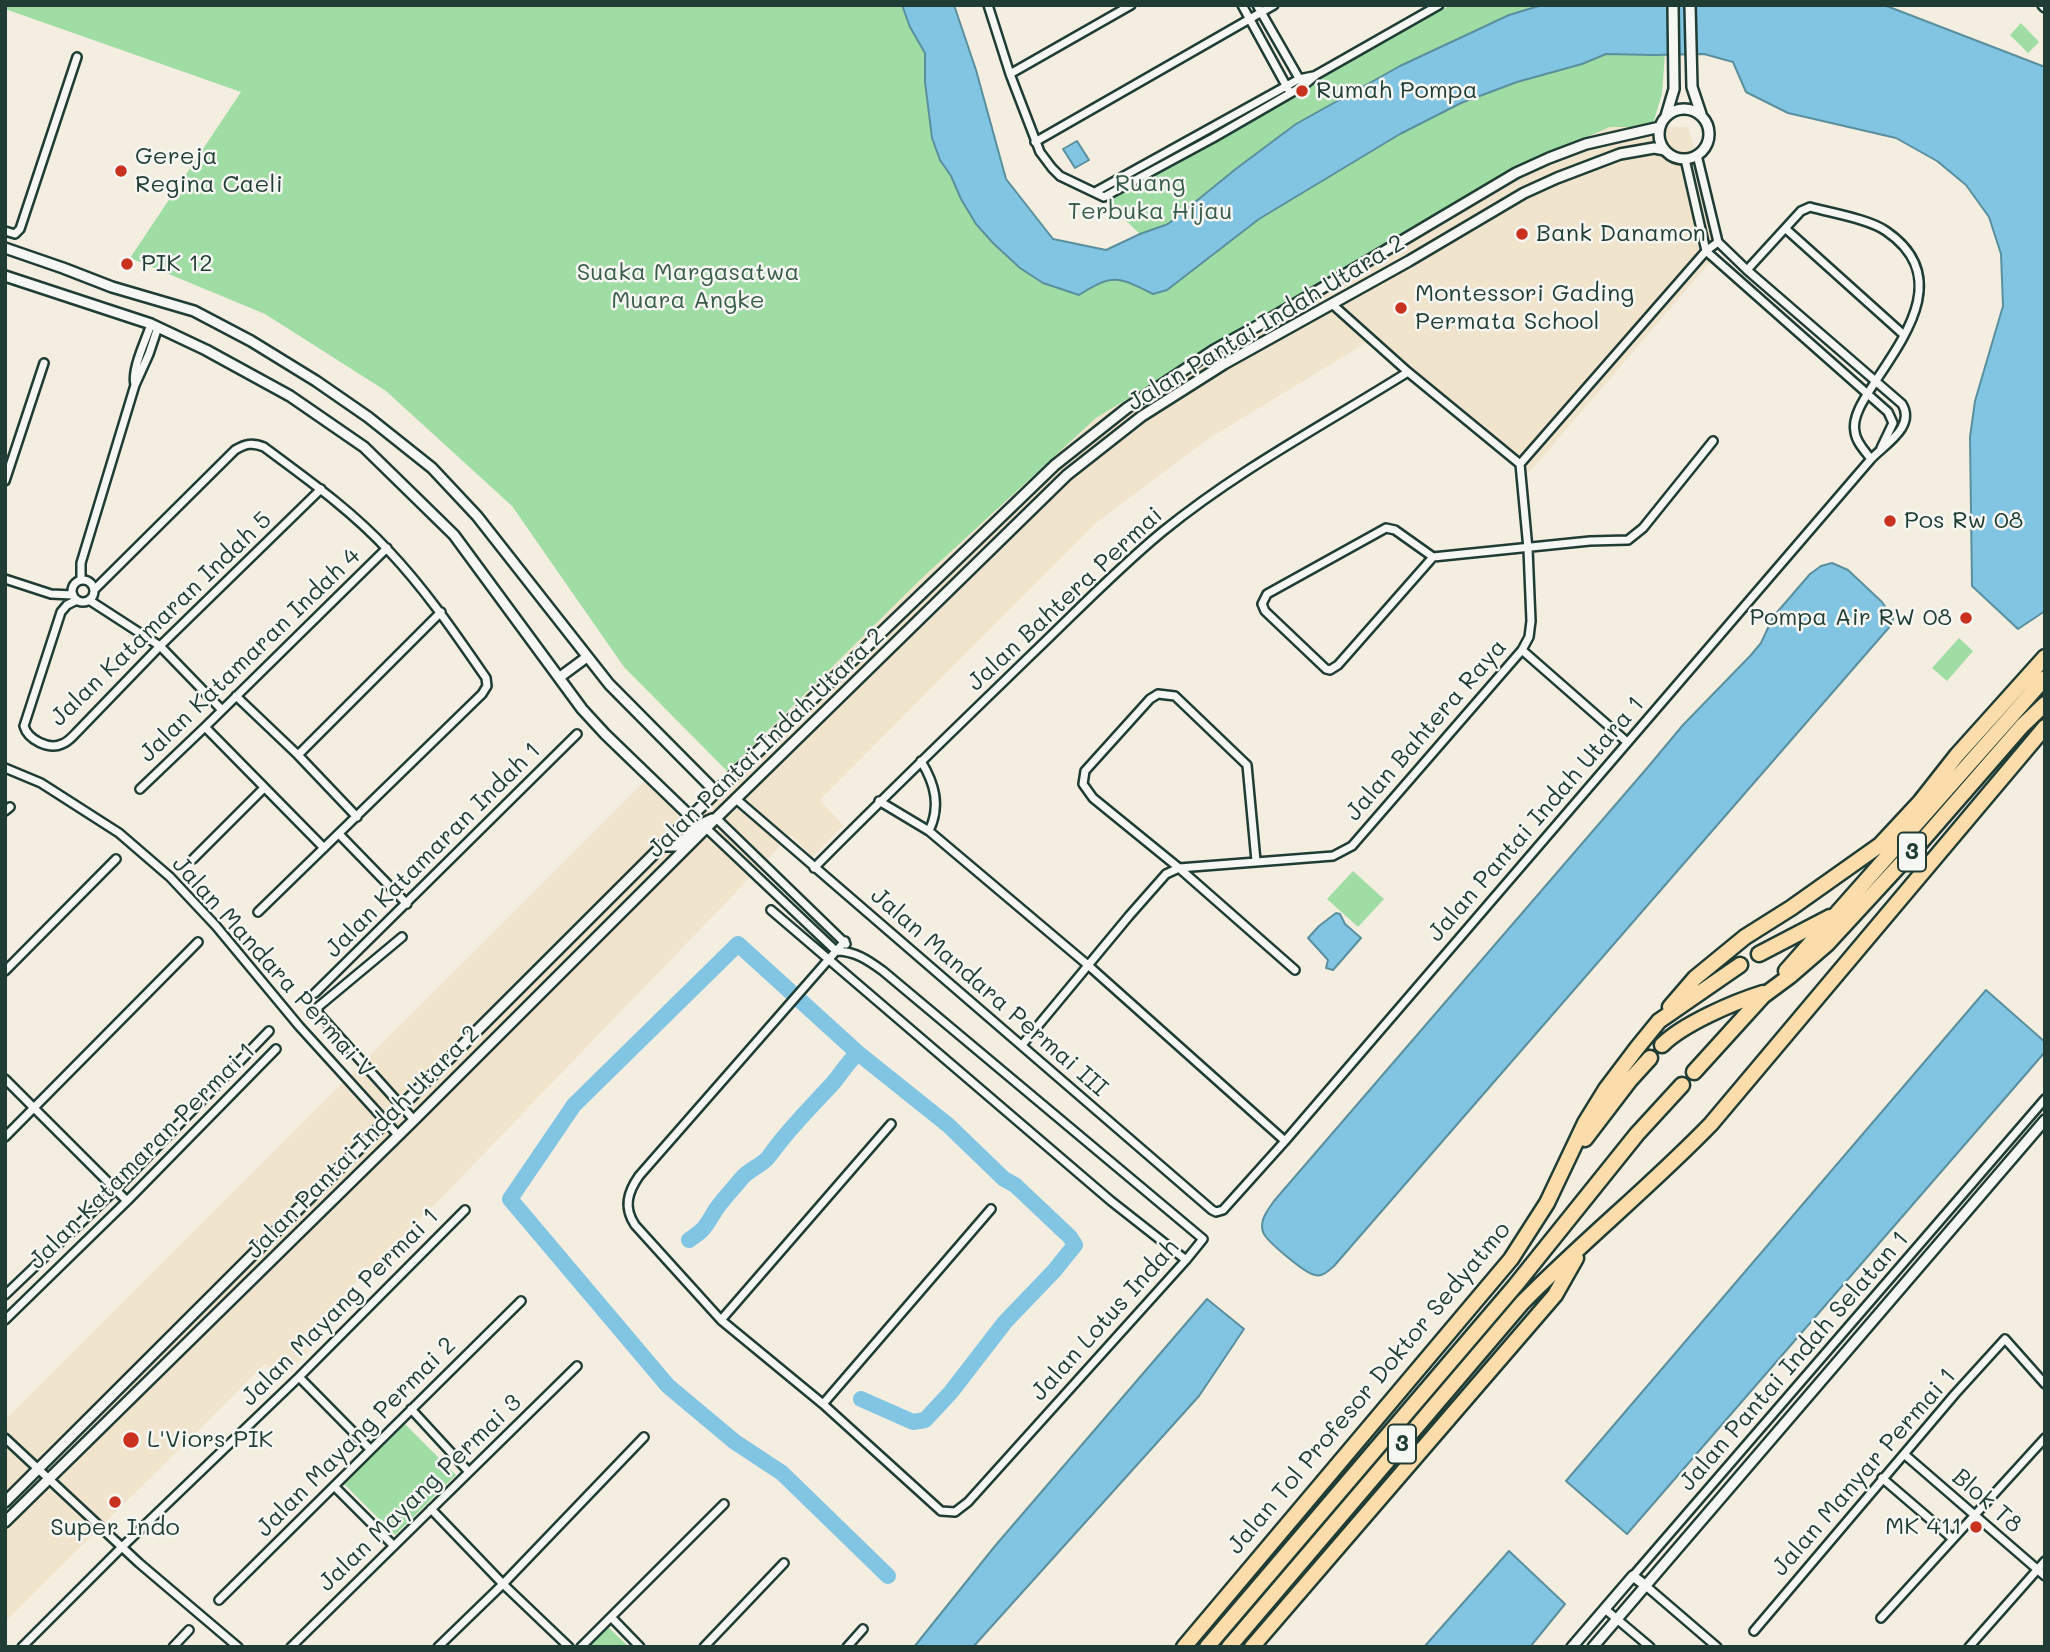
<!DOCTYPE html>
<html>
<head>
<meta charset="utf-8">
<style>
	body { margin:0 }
	#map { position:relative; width:2050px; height:1652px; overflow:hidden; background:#f4eee1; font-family:Mali,sans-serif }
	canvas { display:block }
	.frame { position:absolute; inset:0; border:7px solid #1f3d34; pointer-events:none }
</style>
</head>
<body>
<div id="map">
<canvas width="2050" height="1652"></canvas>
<div class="frame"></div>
</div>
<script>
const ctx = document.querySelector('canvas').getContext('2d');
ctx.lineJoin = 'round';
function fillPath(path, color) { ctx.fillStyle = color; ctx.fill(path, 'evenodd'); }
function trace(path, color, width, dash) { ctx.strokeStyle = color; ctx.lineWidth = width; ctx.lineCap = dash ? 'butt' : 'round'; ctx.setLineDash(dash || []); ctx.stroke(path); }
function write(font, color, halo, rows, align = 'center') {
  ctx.font = font + ' Mali,sans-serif'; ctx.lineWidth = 5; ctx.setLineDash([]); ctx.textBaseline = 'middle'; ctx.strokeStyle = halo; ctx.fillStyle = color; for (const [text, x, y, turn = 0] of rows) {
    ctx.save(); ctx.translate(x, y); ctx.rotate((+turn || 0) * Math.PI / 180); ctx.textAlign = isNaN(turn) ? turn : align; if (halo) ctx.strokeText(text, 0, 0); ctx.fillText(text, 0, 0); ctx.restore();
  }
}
fillPath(new Path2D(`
	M1610 127H1688L1722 232 1712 260 1528 474 1369 341 1208 439 1097 522 820 800 843 825 813 857 791 835 446 1193 301 1338 311 1349 281 1380 265 1364 5 1622V1420L644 782 681 817 920 580 1096 418 1307 289 1511 170Z`), '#f1e4cd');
fillPath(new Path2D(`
	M5 5H902L910 27 925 53V82L932 138 940 160 951 176 961 199 976 224 1043 283 1079 295C1113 273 1119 277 1153 294L1167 290 1259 219 1400 134 1461 103 1517 82 1582 64 1606 54 1653 55 1665 54 1662 94 1652 127H1610L1511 170 1307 289 1096 418 920 580 727 771 624 667 512 506 386 391 265 314 130 258 241 92 5 9Z
	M1451 5H1542L1509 15 1400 66 1296 124 1237 168 1168 224 1140 234 1096 192Z
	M2021 23 2039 42 2028 53 2010 35Z
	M1959 638 1973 651 1947 681 1932 668Z
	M1353 871 1384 899 1358 927 1327 899Z
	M405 1424 456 1475 395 1535 344 1484Z
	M607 1626 629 1647H586Z`), '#a0dda5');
const water = new Path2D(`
	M902 5H954L976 70 1006 179 1053 239 1106 250 1140 234 1168 224 1237 168 1296 124 1400 66 1509 15 1542 5H1884L2045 67V611L2018 629 1972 586 1970 437 1975 401 2003 306 2001 254 1989 217 1966 185 1937 161 1896 138 1788 113 1746 92 1733 62 1704 54 1653 55 1606 54 1582 64 1517 82 1461 103 1400 134 1259 219 1167 290 1153 294C1119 277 1113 273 1079 295L1043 283 1020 268 993 243 976 224 961 199 951 176 940 160 932 138 925 82V53L910 27Z
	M1077 141 1089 160 1075 168 1063 149Z
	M1832 563 1848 570 1882 602 1893 618 1892 624 1334 1266C1328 1271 1323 1277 1315 1275 1306 1274 1266 1241 1263 1232 1259 1220 1268 1210 1274 1201L1648 767 1683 725 1751 655 1761 643 1773 617 1810 574 1821 566Z
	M1336 913 1340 914 1345 924 1361 938 1333 970 1326 968 1328 960 1308 938 1319 926Z
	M1986 990 2045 1042V1052L1627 1534 1566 1481Z
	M1207 1299 1244 1329 1199 1396 973 1647H914L995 1546Z
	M1509 1551 1565 1604 1530 1647H1424Z`);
fillPath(water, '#82c5e3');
trace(water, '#5a8f9d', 2);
trace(new Path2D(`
	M689 1240C693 1237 698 1234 702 1230 708 1224 712 1215 717 1208 724 1198 733 1189 741 1179 749 1169 764 1165 770 1155 789 1128 812 1106 834 1082 842 1072 848 1062 858 1053
	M861 1399 913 1422 925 1420 951 1392 1005 1322 1054 1271 1075 1245 1070 1237 1015 1185 1004 1179 948 1125 858 1053 738 944 574 1105 510 1199 668 1386 735 1442 782 1473 888 1576`), '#82c5e3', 16);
const minor = new Path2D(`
	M988 5 1010 74 1040 152 1052 168 1060 176 1104 197 1213 138 1303 86 1316 75 1439 5
	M1242 5 1288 89
	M1257 5 1300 80
	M1010 74 1131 5
	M1035 142 1274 5
	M1685 159 1706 251 1888 412 1893 423 1881 448
	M1095 192 1299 79 1313 76
	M1786 229 1904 335
	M5 231 15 234 20 229 77 57
	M1747 270 1801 211 1810 207C1831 213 1869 219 1886 231 1949 274 1909 331 1877 379 1869 392 1851 415 1855 432 1856 442 1865 451 1871 459
	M1332 304 1408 372 1520 464
	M135 385 149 354 158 327
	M5 481 44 363
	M1433 557 1338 665 1330 670 1326 669 1265 611 1262 604 1267 594 1386 528 1395 530 1433 557 1590 541 1628 540 1643 528 1713 441
	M5 579 51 594 73 595
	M72 591a11 11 0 1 1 22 0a11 11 0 1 1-22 0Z
	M81 580V563L135 385C131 369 146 340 151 324
	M95 589 235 450C245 444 252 442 264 447 307 479 351 510 388 550 425 589 455 633 486 678L487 686 482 694 258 912
	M77 600 67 605 61 612 24 726C28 740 49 750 62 744 68 742 72 737 76 733L160 646 321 489
	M89 600 160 646 222 710
	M1522 650 1627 742
	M236 696 298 755 357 817
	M205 727 324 848
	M298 755 441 612
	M921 761C935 784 941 806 929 831
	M5 768 41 783 119 833 170 877 216 926 299 1026 398 1135
	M140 789 205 727 387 548
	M736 799 1212 1210 1216 1212 1223 1210 1285 1141 1871 459C1884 445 1916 427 1902 404L1747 270 1718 242 1697 155
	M879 801 929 831 1089 966 1285 1141
	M5 811 10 807
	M716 818 846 944
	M706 828 836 951C855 951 868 960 883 971L1203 1239 1186 1260 968 1502 955 1512 941 1511 823 1404 721 1320 635 1225C623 1207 628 1192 639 1176L829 959 845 941
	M339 834 407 904
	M193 859 264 788
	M1256 861 1247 765 1175 696 1158 694 1150 699 1085 771 1083 784 1093 798 1179 868 1295 970
	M814 868C885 796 958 726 1031 655 1074 614 1116 570 1162 532 1238 470 1325 424 1408 372
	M771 910 1111 1201 1186 1260
	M402 937 318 1007V1013L414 1120
	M5 971 116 859
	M315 993 577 734
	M1022 1045 1129 916 1166 874 1179 868 1333 856 1352 846 1522 650 1529 637 1531 621 1528 549 1520 464 1706 251 1718 242
	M5 1079 127 1201
	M5 1137 198 942
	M5 1295 115 1190 269 1031
	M5 1320 127 1201 276 1049
	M721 1320 891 1124
	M299 1377 370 1449
	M823 1404 991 1209
	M411 1409 469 1472
	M5 1438 139 1563 238 1647
	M1904 1454 2045 1576
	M1882 1478 1953 1539
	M334 1486 394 1546
	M431 1509 503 1584 569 1647
	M1633 1576 2045 1099
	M1646 1586 1717 1647
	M219 1600 521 1301
	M1605 1609 1650 1647
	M611 1617 640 1647
	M1881 1618 2045 1438
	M1754 1631 1955 1394 2005 1339 2045 1384
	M22 1647 122 1547 299 1377 465 1210
	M173 1647 189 1630
	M291 1647 577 1366
	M438 1647 503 1584 644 1437
	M581 1647 724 1504
	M704 1647 784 1563
	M847 1647 863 1629
	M1969 1647 2045 1561`);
const tertiary = new Path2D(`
	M1690 5 1692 87 1701 114
	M2043 5 2045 7
	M1659 134a25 25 0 1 1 50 0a25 25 0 1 1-50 0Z
	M1666 116 1674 89 1673 5
	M5 248 63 268 112 287 194 311 251 341 316 381 368 417 432 468 477 516 609 684 716 792
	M5 276 151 324 206 350 290 396 364 447 454 535 582 709 605 734 692 818
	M560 677 587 657
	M664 846H677L701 824 712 819
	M5 1502 716 792 1055 465 1127 408 1214 350 1270 319 1516 173 1549 158 1586 144 1660 127
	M5 1522 414 1120 706 828 1067 475 1142 416 1224 364 1409 261 1524 193 1557 178 1620 154 1654 148 1665 150
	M1572 1647 1633 1576 1646 1586
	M1593 1647 2045 1120`);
const motorway = new Path2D(`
	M1759 954 1830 917
	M1786 971 2045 678
	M1670 1007 1695 978 1745 937 1791 908 1880 845 1920 802 1957 755 2045 657
	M1662 1045C1683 1024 1734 1002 1763 993
	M1694 1072 1763 996 1790 976 1827 944 1921 842 2022 726 2045 704
	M1585 1139 1630 1080 1650 1058
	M1184 1647 1511 1259 1547 1203 1585 1123 1606 1089 1637 1048 1659 1021 1740 965
	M1207 1647 1515 1286 1637 1134 1682 1085
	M1229 1647 1522 1303C1583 1241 1651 1186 1711 1124L2045 727
	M1252 1647 1555 1295 1576 1258`);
trace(minor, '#1f3d34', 12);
trace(tertiary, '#1f3d34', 14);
trace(motorway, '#1f3d34', 19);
trace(minor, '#f6f6f2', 7);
trace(tertiary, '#f6f6f2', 9);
trace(motorway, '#fbddab', 14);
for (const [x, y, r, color] of [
	[1302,91,7,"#c8321e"],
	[121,171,7,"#c8321e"],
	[1522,234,7,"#c8321e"],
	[127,264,7,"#c8321e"],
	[1401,308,7,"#c8321e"],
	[1890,521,7,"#c8321e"],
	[1966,618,7,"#c8321e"],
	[131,1440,9,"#c8321e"],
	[115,1502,7,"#c8321e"],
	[1976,1527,7,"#c8321e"]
]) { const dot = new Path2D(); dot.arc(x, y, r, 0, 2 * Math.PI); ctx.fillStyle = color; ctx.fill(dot); trace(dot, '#f6f6f2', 2.5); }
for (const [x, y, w] of [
	[1912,852,28],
	[1402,1444,28]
]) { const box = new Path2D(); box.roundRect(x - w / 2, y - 19.5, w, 39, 5); ctx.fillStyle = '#f6f6f2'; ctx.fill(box); trace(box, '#1f3d34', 2); }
write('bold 23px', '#1f3d34', null, [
	["3",1912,852],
	["3",1402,1444]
]);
write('24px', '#1f3d34', '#f6f6f2', [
	["Rumah Pompa",1316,91],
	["Gereja",135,157],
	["Regina Caeli",135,185],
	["Bank Danamon",1536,234],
	["PIK 12",141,264],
	["Montessori Gading",1415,294],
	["Permata School",1415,322],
	["Pos Rw 08",1904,521],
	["Pompa Air RW 08",1952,618,"right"],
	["L'Viors PIK",147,1440],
	["MK 411",1962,1527,"right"],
	["Super Indo",115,1528,"center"]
], 'left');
write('24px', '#395d4b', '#f6f6f2', [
	["Ruang",1150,184],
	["Terbuka Hijau",1150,212],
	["Suaka Margasatwa",688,273],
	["Muara Angke",688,301]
]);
write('24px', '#1f3d34', '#f6f6f2', [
	["Jalan Pantai Indah Utara 2",1266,323,-31],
	["Jalan Bahtera Permai",1065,599,-43],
	["Jalan Katamaran Indah 5",161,619,-44],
	["Jalan Katamaran Indah 4",250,655,-44],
	["Jalan Bahtera Raya",1426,730,-49],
	["Jalan Pantai Indah Utara 2",766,743,-44],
	["Jalan Pantai Indah Utara 1",1536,819,-49],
	["Jalan Katamaran Indah 1",433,850,-45],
	["Jalan Mandara Permai V",273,967,48],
	["Jalan Mandara Permai III",989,992,41],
	["Jalan Pantai Indah Utara 2",363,1142,-45],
	["Jalan Katamaran Permai 1",142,1156,-45],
	["Jalan Mayang Permai 1",340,1307,-45],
	["Jalan Lotus Indah",1105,1320,-48],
	["Jalan Pantai Indah Selatan 1",1794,1361,-49],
	["Jalan Tol Profesor Doktor Sedyatmo",1369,1388,-50],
	["Jalan Mayang Permai 2",356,1437,-45],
	["Jalan Manyar Permai 1",1864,1472,-49],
	["Jalan Mayang Permai 3",420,1493,-44],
	["Blok T8",1987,1501,41]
]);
</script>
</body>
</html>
